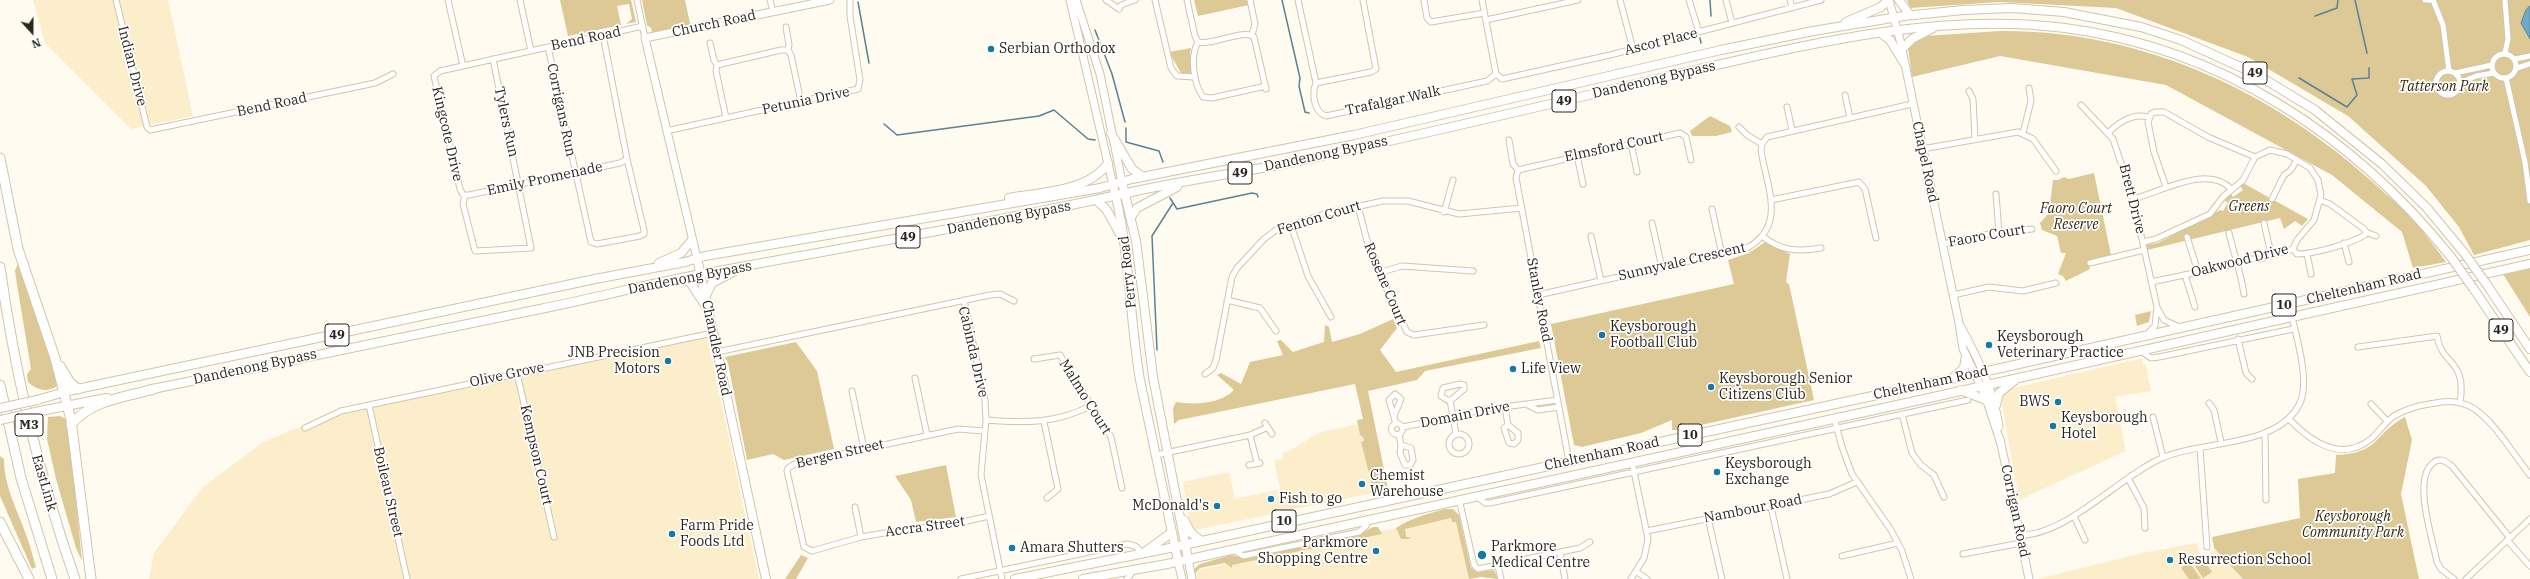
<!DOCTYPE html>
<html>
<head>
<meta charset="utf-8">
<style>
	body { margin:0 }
	#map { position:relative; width:2530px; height:579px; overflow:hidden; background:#fffbf0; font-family:"IBM Plex Serif",serif }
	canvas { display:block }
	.north { position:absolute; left:12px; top:12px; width:40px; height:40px; -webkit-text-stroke:3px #fff; paint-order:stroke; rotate:159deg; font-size:11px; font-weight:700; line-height:16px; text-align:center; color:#2a261c }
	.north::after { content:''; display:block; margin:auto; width:14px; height:18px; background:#2a261c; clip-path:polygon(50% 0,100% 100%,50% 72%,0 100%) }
</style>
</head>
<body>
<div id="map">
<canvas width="2530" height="579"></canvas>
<div class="north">N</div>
</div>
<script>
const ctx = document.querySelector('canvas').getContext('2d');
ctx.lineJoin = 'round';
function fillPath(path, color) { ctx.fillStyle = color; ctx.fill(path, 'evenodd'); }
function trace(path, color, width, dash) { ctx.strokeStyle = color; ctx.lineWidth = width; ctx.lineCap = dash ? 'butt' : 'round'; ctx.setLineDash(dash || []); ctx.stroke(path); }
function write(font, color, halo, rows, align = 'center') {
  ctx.font = font + ' "IBM Plex Serif",serif'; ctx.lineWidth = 3.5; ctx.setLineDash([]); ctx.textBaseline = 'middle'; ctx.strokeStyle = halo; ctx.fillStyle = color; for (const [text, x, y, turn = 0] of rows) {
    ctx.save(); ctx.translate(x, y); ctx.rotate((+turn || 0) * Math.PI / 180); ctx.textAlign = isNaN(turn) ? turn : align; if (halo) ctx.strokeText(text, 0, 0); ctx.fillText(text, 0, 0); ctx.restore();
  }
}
fillPath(new Path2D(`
	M33 0H168L193 116 131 129 45 43Z
	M707 336 759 579H149L154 553 202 488 263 442 302 426 345 412Z
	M2142 358V364L2146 365 2151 391 2115 397 2126 451 2019 500 2001 399 2003 395 2014 388Z
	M1358 424 1360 435 1363 437 1364 441 1361 442 1374 493 1195 530 1189 522 1183 482 1229 472 1235 499 1280 489 1274 460 1283 459 1282 453 1289 451 1318 433Z
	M1451 518 1456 521 1469 579H1197V574L1199 570 1396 528 1404 529Z
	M2197 543 2199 553 2203 555 2211 553 2214 548 2243 579H2037L2142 553Z`), '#fceecb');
fillPath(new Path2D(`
	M560 0H631L636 22 626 24 632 19 629 4 617 6 621 25 568 36Z
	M642 0H685L691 28 653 35 651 28 647 25Z
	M1194 0H1248L1249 5 1198 16Z
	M1907 0H2530V240L2474 255 2459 227 2426 186 2348 116 2248 57 2116 8 1999 2 1910 8Z
	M2000 31C2142 30 2273 91 2377 186 2387 196 2399 204 2409 214 2422 229 2434 246 2446 262L2413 268 2402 232 2332 175 2166 85 2000 56 1912 77 1908 48 1925 36Z
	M1191 48C1188 57 1194 65 1192 74L1188 77 1182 75 1169 52Z
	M1710 116 1730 126 1732 132 1716 136H1692L1690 131Z
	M2094 173 2111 255 2088 261 2090 269 2066 281 2063 276 2058 274 2066 253H2061L2057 236 2042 230 2040 223 2049 213 2053 180H2058L2064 177 2069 179Z
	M2243 183 2308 219 2302 226 2295 221 2284 229 2280 218 2147 250 2146 245 2158 243 2220 210 2223 211 2228 203 2224 200 2231 194 2233 197 2243 190 2240 186Z
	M1765 242 1790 254 1786 282 1789 284 1814 400 1678 430H1672V420L1641 433 1582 447 1574 445 1551 324 1734 284 1728 260 1749 253Z
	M18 264 47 342 48 351 59 384C50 394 36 390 28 382L27 374 31 369 16 278 15 270Z
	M2530 269V317L2503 274Z
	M2151 311 2149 322 2137 326 2135 315Z
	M1393 319 1397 328 1380 350 1396 372 1539 341 1541 348 1425 371 1417 380 1368 391 1388 489 1374 493 1361 442 1364 441 1363 437 1360 435 1357 420 1363 419 1355 384 1179 420 1174 424 1173 408 1176 402C1194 405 1221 404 1234 390L1217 375 1221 373 1241 384 1250 362 1283 355 1277 341 1281 340 1293 352 1324 342 1325 325 1329 327 1332 342 1360 334Z
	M796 342 817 371 834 449 784 460 773 454 747 460 728 363 725 357Z
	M60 416 68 420 82 561 76 548 56 479 47 439 48 417Z
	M2405 417 2412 440 2401 494 2419 579H2243L2214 548 2212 537 2300 518 2298 479 2335 473 2336 455C2381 453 2373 434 2405 417Z
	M0 456 4 459C4 488 19 513 28 540 31 549 33 558 36 567L32 569 0 496Z
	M946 465 956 517 916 522 911 500 895 476Z
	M1445 509H1453L1459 515 1471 568 1477 572 1494 570 1498 579 1481 577 1469 579 1456 522H1452L1451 518 1405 529 1406 537H1411L1408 539H1401L1396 528C1411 518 1427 514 1445 509Z
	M1373 527H1378L1382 534 1232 565V568L1225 563 1200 568 1194 575V569L1200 564 1231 555 1244 558 1360 534Z
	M2200 554 2212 572 2203 578 2191 560Z
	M801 555 808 558 796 579H785Z
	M2189 562 2201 579H2189L2181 568Z`), '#ddc996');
const water = new Path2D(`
	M2530 6V39L2521 23 2526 10Z`);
fillPath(water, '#6daacb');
trace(water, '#598296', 1);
trace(new Path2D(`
	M1282 0 1300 78 1299 86 1305 112 1309 113
	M1710 0 1711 16
	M2355 0 2367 53
	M858 2 869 63
	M2315 16 2337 8 2338 0
	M1095 30 1112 74 1125 122
	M1700 38 1701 43
	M2299 78 2347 107 2357 95 2352 79 2369 78V68
	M884 124 897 135 1039 116 1054 110 1088 139 1095 140
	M1126 128V142L1159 151 1163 162
	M1170 198 1177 209 1252 193 1257 194 1258 197
	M1157 350 1152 236 1173 203`), '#598296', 1.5);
const minor = new Path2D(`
	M116 0 147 127 150 130 375 83 393 74
	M448 0 463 66
	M520 0 531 51
	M637 0 645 38
	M770 0 773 12
	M1106 0 1119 9 1121 5 1135 0
	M1155 0 1171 68 1177 76 1195 77
	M1187 0 1195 36 1198 42C1213 46 1244 28 1254 37L1266 89
	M1250 0 1255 24 1252 35
	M1298 0 1316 83
	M1424 0 1427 18 1431 22 1484 13
	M1482 0 1496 74 1502 79 1610 55 1821 0
	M1620 0 1633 49
	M1689 0 1699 32
	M1726 0 1732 23
	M1790 0 1792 8
	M2425 0H2431
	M2433 0 2443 25 2449 71
	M1486 20 1578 0
	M786 27 789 45 788 50
	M1198 42C1190 56 1193 83 1203 97L1212 98 1266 86
	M710 43 714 60 717 65 716 71 726 118
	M548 47 591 242 597 244 640 236 644 234V230L627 159 603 35
	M788 50 791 55 801 102
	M2505 53 2508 39 2505 0
	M2492 66a12 12 0 1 1 24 0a12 12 0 1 1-24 0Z
	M2515 59 2530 56
	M717 65 781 50H788
	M2517 68 2530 64
	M2436 83a12 12 0 1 1 24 0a12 12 0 1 1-24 0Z
	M2455 73 2492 65
	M2506 78 2525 162 2530 201
	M1316 83C1312 92 1313 112 1326 116L1487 81 1496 74
	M1316 83 1371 72 1376 69 1363 0
	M2460 83 2476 76 2494 73
	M1969 91 1973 99 1975 139
	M1845 95 1850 118
	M2081 105 2113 139 2133 199 2157 307 2155 326 2147 334
	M1787 107 1792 130
	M1739 127 1747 135 1762 144
	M666 131 858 89 860 80 850 16V0
	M2023 133 2031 101 2029 88
	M2108 133C2118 123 2133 113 2148 117
	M1509 140 1513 164 1518 170
	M1631 143 1637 172
	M1922 149 2018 132 2033 139 2056 171
	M1577 155 1583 184
	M627 159 620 163 469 195H463L460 189 434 76 440 71 643 26
	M1518 170 1516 178 1569 461
	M1518 170 1680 133 1686 137 1691 160
	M2166 187 2154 152 2148 122 2151 114 2155 112H2164L2208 137 2255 157
	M1996 194 1999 233
	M465 195 463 204 475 251 531 248 493 59
	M2133 199C2161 192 2208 164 2231 189
	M2272 199 2284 175 2290 171 2297 160
	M1771 200 1859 182 1865 189 1876 238
	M1358 206 1371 256 1407 332 1414 335 1484 325
	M1712 209 1722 255
	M1444 212 1453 180
	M1652 223 1662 268
	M2264 223 2271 254
	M1291 225 1308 276 1331 317
	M2366 232 2376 236
	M2229 233C2234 254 2241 273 2244 294
	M1591 236 1601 281
	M1762 236C1781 251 1797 252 1821 248
	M2187 237 2198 272
	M2143 242 2156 239 2210 214 2223 197 2243 180 2255 157 2270 150 2287 154 2310 168 2318 180 2321 195 2314 220 2297 240 2293 249 2260 259H2246L2227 266 2151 282
	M2344 243 2349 262
	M1942 244 1994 233 2032 229
	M2293 249 2297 254C2315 254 2349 244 2365 235L2366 232 2364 229 2330 204 2320 200
	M2307 254 2311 274
	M2090 263 2144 250
	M1378 273 1402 266 1473 271
	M2185 275 2195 307
	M1538 295 1747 248C1788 225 1766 186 1761 150L1762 144 1767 137 1912 104
	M1953 295 1989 287 2023 291 2056 283
	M964 300 985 401 986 420 981 475 1002 579
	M1227 300 1260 308 1276 331
	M2158 309 2164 320 2179 327
	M2238 339 2246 373 2252 379
	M2358 347 2437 336C2442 367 2467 358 2460 403
	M2143 350 2145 354 2151 358 2159 357 2293 329
	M717 352 990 295 1000 294 1014 301
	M1034 359 1060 355 1111 437 1122 488
	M517 373 554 537
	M1205 374 1213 368 1216 360 1232 277 1237 268 1264 239 1276 230 1328 213 1383 201H1408L1459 214 1522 208
	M915 378 927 435
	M1460 384 1464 385V389L1451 400H1447L1441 396 1443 388Z
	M852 391 864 449
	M1450 400 1456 434
	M2209 403 2214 410 2221 442
	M2371 404 2387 421
	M369 405 407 579
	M1528 405 1538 410 1559 407
	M1505 407 1508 425
	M1902 414 1912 453 1921 465 1934 475 1944 497
	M1394 416 1401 399 1395 394 1389 400 1396 424
	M2153 417 2163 457
	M1834 418 1842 447 1852 474 1891 530 1902 551 1911 579
	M2289 419C2310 441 2341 463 2371 439 2379 432 2385 422 2394 416 2407 408 2421 405 2435 403 2448 400 2461 401 2473 408 2494 421 2514 455 2530 475
	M986 420C1024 423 1057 424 1092 405
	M1044 422 1058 489 1047 498
	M1265 423 1272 434
	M1391.5 429a5.5 5.5 0 1 1 11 0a5.5 5.5 0 1 1-11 0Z
	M1508 425 1518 433V440L1514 444 1509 443 1504 428Z
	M1403 427 1437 420 1454 419 1468 413 1487 409 1558 400
	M305 428 341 411 369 405 713 333
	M984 431 958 429 795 464 788 468 787 471 804 547 812 551 861 537 908 529 945 526 989 516
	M1399 434 1401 445 1400 453 1405 465H1410L1413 460 1411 448 1401 445
	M2265 434 2266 500
	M1449 444a10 10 0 1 1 20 0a10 10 0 1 1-20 0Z
	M1250 435 1257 463
	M2200 448 2207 547
	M1156 455 1250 435 1266 428
	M1249 465 1260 463
	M2128 478 2144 508 2145 528
	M1477 496 1485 503H1490L1968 400
	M1459 499 1474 565 1478 569 1580 548 1590 542
	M855 507 861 537
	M1771 507 1787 579
	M2074 516 2085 540
	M1708 518 1722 579
	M1647 531 1829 494 1857 482
	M2019 535C2065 537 2120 476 2162 458 2202 440 2276 448 2299 405 2312 381 2294 330 2289 304
	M2507 540 2530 566
	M1232 549 1243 556 1359 532 1366 526 1369 520
	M1560 552 1565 579
	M1963 554 2021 543
	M1842 556 1898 543
	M1498 566 1501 579
	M1637 572 1647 579
	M961 579 1127 544 1135 546 1143 553
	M1127 579 1134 570
	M1631 579 1644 558 1648 539 1632 462
	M2454 579 2441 569 2437 562C2433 540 2412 479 2433 463 2440 457 2445 461 2452 466L2510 538
	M2466 579 2530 519`);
const secondary = new Path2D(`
	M1070 0 1113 185
	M1076 0 1100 74 1122 182
	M1889 0 1900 40 1959 323 1963 349 1985 395 2001 444
	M697 258 645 38 830 0
	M1961 327C1978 359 1994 390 1999 427
	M2000 439 2029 579
	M1188 559 1192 579
	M1178 561 1182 579`);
const primary = new Path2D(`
	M1122 182 1136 241 1153 377 1188 559
	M1113 185C1130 249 1129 315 1140 380L1178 561
	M697 258 766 579
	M1954 377 1964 368 1966 356
	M1961 390 1986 400
	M1996 405 1999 393 2014 381
	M1184 520 1191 533 1200 540
	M1145 552 1172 532
	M1015 579 1165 549 1974 374 2530 250
	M1083 579 1167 564 1920 400 2530 264`);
const trunk = new Path2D(`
	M1899 0 1910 15
	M1846 22 1881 7 1888 0
	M1881 33 1890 40 1904 63
	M1902 49 1912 39 1933 28
	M1111 133 1132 169 1143 177
	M1009 198C1040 192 1089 192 1108 163
	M1097 201 1106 209 1125 243
	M1131 217 1137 208 1177 187
	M659 263 681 253 692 240
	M682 279 690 282 707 308
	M2487 285 2530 349
	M2473 288 2530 372
	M705 297 712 283 735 271
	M148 390C279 363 410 335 540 309 600 297 659 281 718 271 858 245 997 222 1136 191 1191 179 1247 172 1303 160 1425 134 1547 105 1669 76 1798 47 1931 11 2065 28 2221 48 2354 136 2451 257
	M37 400 68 391 595 279 685 262 705 256 1100 188 1132 179 1354 135 1721 50 1813 31 1904 16 1963 10 2012 8 2064 12 2141 27 2181 40 2256 74 2315 110 2382 164 2427 208 2465 254
	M40 411 107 398`);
const motorway = new Path2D(`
	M0 158 18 249 55 358 71 420 91 579
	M0 267C15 375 39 476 75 579
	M60 366 70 383 78 389
	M0 385 21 478 52 579
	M71 425C90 400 126 397 154 389
	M0 522 29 579`);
trace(minor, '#d0c6ab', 7);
trace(secondary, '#d0c6ab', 9);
trace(primary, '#d0c6ab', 10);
trace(trunk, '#d0c6ab', 10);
trace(motorway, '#d0c6ab', 11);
trace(minor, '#fff', 5);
trace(secondary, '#fff', 7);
trace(primary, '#fff', 8);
trace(trunk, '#fff', 8);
trace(motorway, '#fff', 9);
const trunkBridge = new Path2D(`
	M2465 254 2487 285
	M2451 257 2473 288
	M0 408 37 400
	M0 420 40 411`);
trace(trunkBridge, '#d0c6ab', 10, []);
trace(trunkBridge, '#fff', 8);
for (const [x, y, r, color] of [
	[991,49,4,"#127aa5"],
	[1602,335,4,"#127aa5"],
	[1989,345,4,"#127aa5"],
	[668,361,4,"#127aa5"],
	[1513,369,4,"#127aa5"],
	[1711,387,4,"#127aa5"],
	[2058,402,4,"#127aa5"],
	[2053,426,4,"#127aa5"],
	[1717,472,4,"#127aa5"],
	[1362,484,4,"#127aa5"],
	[1271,499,4,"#127aa5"],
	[1217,506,4,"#127aa5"],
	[672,534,4,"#127aa5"],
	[1012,548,4,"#127aa5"],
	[1376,551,4,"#127aa5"],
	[1482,555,5,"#127aa5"],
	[2170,560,4,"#127aa5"]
]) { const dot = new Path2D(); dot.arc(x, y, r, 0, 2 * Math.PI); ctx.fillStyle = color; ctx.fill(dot); trace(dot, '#fff', 1.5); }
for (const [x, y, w] of [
	[2255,73,24],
	[1564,101,24],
	[1240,173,24],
	[908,237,24],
	[2284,305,24],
	[2501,330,24],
	[337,335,24],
	[29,425,28],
	[1690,435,24],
	[1284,521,24]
]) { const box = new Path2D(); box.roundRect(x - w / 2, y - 11, w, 22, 3); ctx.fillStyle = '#fff'; ctx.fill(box); trace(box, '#2a261c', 1); }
write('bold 13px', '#2a261c', null, [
	["49",2255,73],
	["49",1564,101],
	["49",1240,173],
	["49",908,237],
	["10",2284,305],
	["49",2501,330],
	["49",337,335],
	["M3",29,425],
	["10",1690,435],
	["10",1284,521]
]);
write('14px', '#2a261c', '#fff', [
	["Church Road",714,24,-12],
	["Bend Road",586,39,-12],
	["Ascot Place",1661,42,-14],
	["Indian Drive",132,66,76],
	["Dandenong Bypass",1654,80,-13],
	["Petunia Drive",806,101,-12],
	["Trafalgar Walk",1393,101,-12],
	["Bend Road",272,105,-12],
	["Corrigans Run",561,110,78],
	["Tylers Run",506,122,78],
	["Kingcote Drive",447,134,77],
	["Elmsford Court",1614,147,-12],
	["Dandenong Bypass",1326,154,-12],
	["Chapel Road",1925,162,78],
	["Emily Promenade",545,179,-12],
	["Brett Drive",2132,199,76],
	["Dandenong Bypass",1009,218,-11],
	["Fenton Court",1319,218,-17],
	["Faoro Court",1987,236,-10],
	["Oakwood Drive",2240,261,-14],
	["Sunnyvale Crescent",1682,262,-13],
	["Perry Road",1128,272,-96],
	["Dandenong Bypass",690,278,-11],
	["Rosene Court",1385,284,67],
	["Cheltenham Road",2364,287,-13],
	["Stanley Road",1539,300,79],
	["Chandler Road",716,348,78],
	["Cabinda Drive",973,352,77],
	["Dandenong Bypass",255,367,-12],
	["Olive Grove",507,375,-12],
	["Cheltenham Road",1931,383,-12],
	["Malmo Court",1085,397,58],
	["Domain Drive",1465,415,-11],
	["Bergen Street",840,454,-13],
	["Cheltenham Road",1602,454,-12],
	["Kempson Court",536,455,77],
	["EastLink",44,483,74],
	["Boileau Street",388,492,77],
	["Nambour Road",1753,509,-11],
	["Corrigan Road",2015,511,78],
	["Accra Street",925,527,-8]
]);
write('14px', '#2a261c', '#fff', [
	["Serbian Orthodox",999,49],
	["Keysborough",1610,327],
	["Football Club",1610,343],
	["Keysborough",1997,337],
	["Veterinary Practice",1997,353],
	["JNB Precision",660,353,"right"],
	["Motors",660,369,"right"],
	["Life View",1521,369],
	["Keysborough Senior",1719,379],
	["Citizens Club",1719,395],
	["BWS",2050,402,"right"],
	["Keysborough",2061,418],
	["Hotel",2061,434],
	["Keysborough",1725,464],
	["Exchange",1725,480],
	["Chemist",1370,476],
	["Warehouse",1370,492],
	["Fish to go",1279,499],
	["McDonald's",1209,506,"right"],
	["Farm Pride",680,526],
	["Foods Ltd",680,542],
	["Parkmore",1368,543,"right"],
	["Shopping Centre",1368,559,"right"],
	["Parkmore",1491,547],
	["Medical Centre",1491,563],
	["Amara Shutters",1020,548],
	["Resurrection School",2178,560]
], 'left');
write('italic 14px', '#33290e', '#fff', [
	["Tatterson Park",2444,87],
	["Greens",2249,207],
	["Faoro Court",2076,209],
	["Reserve",2076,225],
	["Keysborough",2353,517],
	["Community Park",2353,533]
]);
</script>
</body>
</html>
